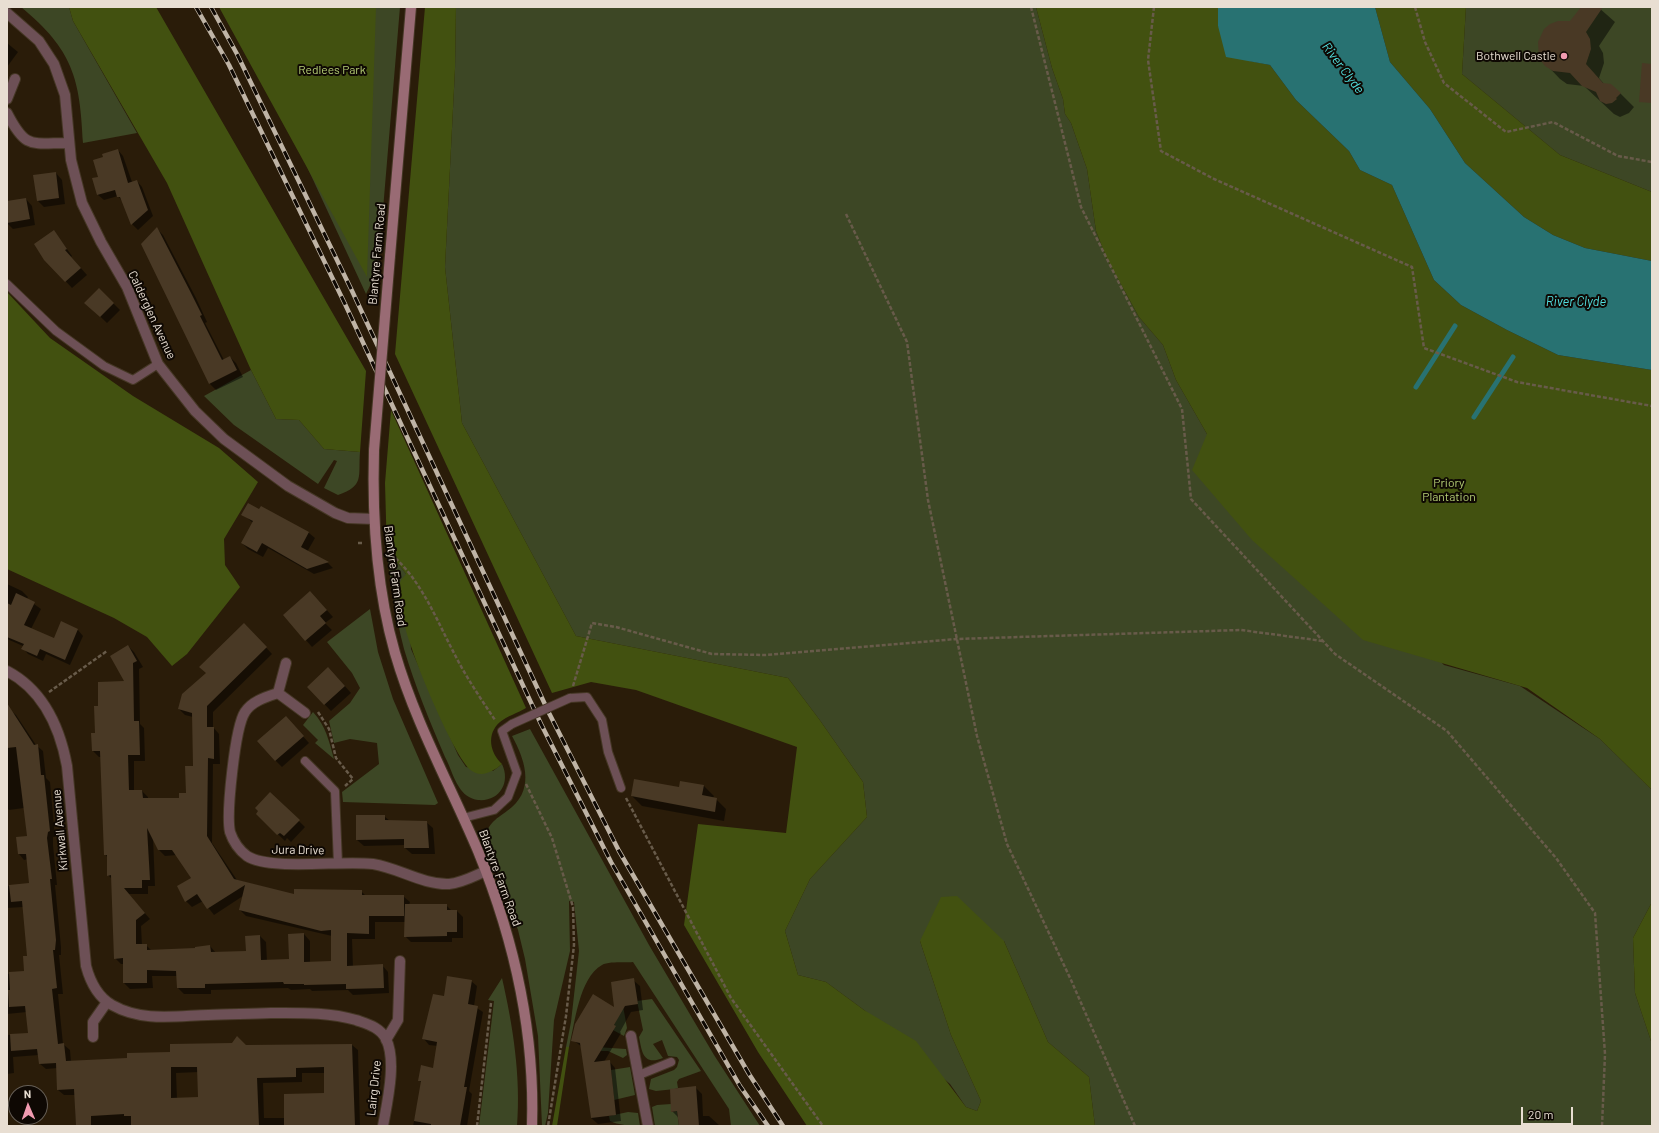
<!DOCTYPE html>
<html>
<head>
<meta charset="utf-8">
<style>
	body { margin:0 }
	#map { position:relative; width:1659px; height:1133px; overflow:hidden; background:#2a1c09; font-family:Barlow,sans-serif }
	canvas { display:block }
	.frame { position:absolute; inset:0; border:8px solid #e8ded2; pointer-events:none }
	.north { position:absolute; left:8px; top:1085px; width:40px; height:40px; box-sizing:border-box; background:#0e0803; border:1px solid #655e56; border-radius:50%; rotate:358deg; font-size:11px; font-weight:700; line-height:16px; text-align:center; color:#e8ded2 }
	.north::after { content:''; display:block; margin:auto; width:14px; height:18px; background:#f19ab0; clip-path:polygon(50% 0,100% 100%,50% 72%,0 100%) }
	.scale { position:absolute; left:1521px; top:1107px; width:52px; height:18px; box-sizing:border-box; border:2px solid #e8ded2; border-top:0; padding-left:5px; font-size:12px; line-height:14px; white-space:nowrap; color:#e8ded2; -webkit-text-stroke:3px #0e0803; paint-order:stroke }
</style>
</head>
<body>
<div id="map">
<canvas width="1659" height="1133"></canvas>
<div class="frame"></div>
<div class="north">N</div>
<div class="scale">20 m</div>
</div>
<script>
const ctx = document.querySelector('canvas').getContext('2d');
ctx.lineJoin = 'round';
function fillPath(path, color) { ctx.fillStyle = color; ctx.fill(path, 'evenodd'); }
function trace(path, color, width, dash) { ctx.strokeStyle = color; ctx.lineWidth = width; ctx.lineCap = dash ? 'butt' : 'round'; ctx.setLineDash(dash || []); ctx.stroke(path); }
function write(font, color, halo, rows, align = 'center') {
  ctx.font = font + ' Barlow,sans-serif'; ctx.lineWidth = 4; ctx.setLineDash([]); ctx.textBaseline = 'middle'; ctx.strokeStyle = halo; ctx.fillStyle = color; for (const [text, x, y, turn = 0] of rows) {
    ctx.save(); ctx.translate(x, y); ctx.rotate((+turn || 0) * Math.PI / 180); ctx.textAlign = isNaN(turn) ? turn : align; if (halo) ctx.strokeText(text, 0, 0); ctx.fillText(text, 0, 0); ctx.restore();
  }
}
fillPath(new Path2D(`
	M21 7H69L73 21 137 133 83 143C80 78 73 50 21 7Z
	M233 7H400L378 269 366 294Z
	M456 7H1036L1052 68 1063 99 1065 114 1071 123 1087 169 1096 231 1107 259 1139 317 1163 345 1176 380 1207 434 1444 665 1520 686 1600 739 1652 790V902L1633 938 1635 993 1652 1044V1126H1095L1089 1077 1048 1042 1004 941H920L951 1035 981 1101 977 1111 966 1107 950 1084 864 1010 826 982 798 975 785 931 810 879 867 817 863 782 819 719 788 678 576 636 462 423 445 267 455 69Z
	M1466 7H1652V192L1560 155 1462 74Z
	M251 370 276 419 299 420 324 449 360 452C358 476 365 486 338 495L324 488 337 461 334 460 318 484 234 425 204 396Z
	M387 554 397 562 406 574 411 649 458 755 466 767 493 771 502 764C511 783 499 802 478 800 470 799 463 794 459 787 453 778 450 766 445 757 430 722 415 686 404 649 396 618 391 586 387 554Z
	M370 609 378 652 393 699 438 803 435 805 343 802 342 792 379 764 377 743 350 739 334 743 329 721 350 703 360 688 352 673 327 642Z
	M313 712C326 726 329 741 334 759L315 743 318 740 303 725Z
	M530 729 649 945 714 1055 760 1126H731L729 1109 633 962C625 963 609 961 602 965 579 978 575 1023 569 1047H566L571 1022 579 951 574 902 569 901 570 951 554 1020 548 1113 545 1126H542L538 1036 525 959 518 930 485 838C489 820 499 818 512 807 535 787 524 758 512 736Z
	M502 978C513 1026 521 1077 517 1126H479L494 1001 488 1000Z
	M652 999 701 1071 679 1079 677 1082 678 1088 675 1089 656 1091 649 1089 651 1079 674 1070 677 1067 679 1060 677 1057 668 1056 662 1040 653 1044 663 1058C643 1066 642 1052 639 1037L643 1030 637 1001Z
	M623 1006 627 1028 624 1036 613 1030 614 1025Z
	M596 1047 626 1049 627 1055 623 1058 608 1051H596Z
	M630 1067 635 1095 614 1100 611 1070Z
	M671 1104V1112L677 1111 679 1126H655L652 1107 657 1105Z
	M628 1112 638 1113 640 1126C632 1126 617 1125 610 1121L609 1116Z`), '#3d4725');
fillPath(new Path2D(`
	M69 7H156L366 371 360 452 324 449 299 420 276 419 251 370 167 183 73 21Z
	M219 7H376L367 277Z
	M425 7H456L455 69 445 267 462 423 576 636 788 678 819 719 863 782 867 817 810 879 785 931 798 975 826 982 864 1010 916 1041 966 1107 977 1111 981 1101 951 1035 920 941 941 897 957 896 1004 941 1048 1042 1089 1077 1095 1126H807L758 1052 684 925 698 824 786 833 797 747 636 690 591 682 552 693 395 354Z
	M1036 7H1218V26L1250 61 1270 65 1296 100 1349 151 1360 170 1392 185 1434 280 1461 305 1507 330 1558 355 1652 370V790L1600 739 1527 688 1363 640 1252 540 1192 470 1207 434 1176 380 1163 345 1139 317 1107 259 1096 231 1087 169 1071 123 1065 114 1063 99 1052 68Z
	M1375 7H1466L1462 74 1560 155 1652 192V261L1585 248 1553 235 1524 217 1465 163 1430 109 1390 62Z
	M7 292 50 338 133 396 219 448 258 482 224 539 225 565 240 587 187 654 172 666 147 637 114 618 7 569Z
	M391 410 526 708C518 713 507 716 500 722 486 734 490 753 502 764 494 771 482 778 472 771 456 761 419 671 412 649 405 630 398 604 400 584 400 580 404 577 406 574L397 562 387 554 385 483Z
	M1652 902V1044L1635 993 1633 938Z
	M566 1047H569L557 1126H552Z`), '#425110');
fillPath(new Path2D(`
	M1218 7H1375L1390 62 1430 109 1465 163 1524 217 1553 235 1585 248 1652 261V370L1558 355 1507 330 1461 305 1434 280 1392 185 1360 170 1349 151 1296 100 1270 65 1226 57 1218 26Z`), '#287272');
fillPath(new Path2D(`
	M1582 7H1598L1615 22 1599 46 1603 53 1604 63 1599 78 1604 84 1620 93 1634 107 1629 113 1620 117 1614 114 1584 86 1567 84 1560 79 1540 58 1539 42 1571 22Z
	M7 43 18 52 7 67Z
	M118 150 123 156 132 182 137 181 142 187 153 216 138 230 132 224 123 202 118 196 104 200 98 195 99 178 104 158Z
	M56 173 62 180 65 204 44 207 38 201Z
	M26 199 32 206 35 225 13 229 7 223V202Z
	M157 229 163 235 196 298 207 322 205 323 224 360 230 357 236 363 243 377 216 390 210 384 142 244Z
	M54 231 72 256 71 257 87 275 72 288 45 259Z
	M99 289 120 310 107 323 86 303Z
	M262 507 309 533 315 538 307 552 328 563 333 568 314 574 268 548 263 557 248 549 242 543 253 523 243 514 260 510Z
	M7 584 22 591 28 597 27 599 41 609 31 629 55 639 62 623 78 630 83 636 70 665 46 654 43 661 28 654 23 648V646L7 639Z
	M317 599 333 617 325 623 332 630 312 647 284 615Z
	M250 630 272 654 213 712V727L219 734 220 764H213L212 843 237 880 295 895 361 891 366 896H403L410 902 409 905H446L452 911H457L463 917V938H452V942H411L405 936 406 922H375V939H352L353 967 382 965 388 972 389 993 353 995 348 990 312 991 310 989 291 990 288 988 211 990V994H184L178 988 177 976H152L153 988 130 989 124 983V964H121L115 958 112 879 108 875V858L105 854 102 757H99L93 751 99 707 126 682 128 646 134 652 143 667 139 669 140 724 144 728 145 761H134V791H142L148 797V799H180L187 794 194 767 193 717 185 715 179 709 207 673ZM153 837 159 850 165 856 177 855 192 879 186 901 192 907 203 901 214 915 243 896 240 910 246 916 332 936V962L310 963V941L304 934 290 960 267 961 266 942 260 936 247 952 216 953 210 946 197 949 152 951 146 945H142L141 926 150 919 128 894H148V886H155Z
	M335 675 351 693 331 711 308 687Z
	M7 707 16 715 36 745 43 751 46 778 50 782 55 837H53V845L57 885H55L61 947V955H59L63 994H58L63 1044 70 1050 71 1062 128 1059 246 1046 352 1045 358 1050 360 1126H69L76 1125 75 1095H64L58 1090V1068L46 1069 40 1064 39 1055 13 1057 14 1073 7 1074V1035L30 1034 27 1012 7 1014V974L25 972 28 956 23 907 7 908V886L30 884 28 859 24 860 19 854 28 837 24 808 9 810 7 808ZM199 1072V1098L177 1099 176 1073ZM302 1073H325V1094L285 1118H264L263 1083 302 1082Z
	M292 724 309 743 282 767 275 760Z
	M681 782 704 786 714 796 713 798 716 799 726 809 724 821 642 806 632 796 680 788Z
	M270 793 305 827 291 842 287 838 285 841 257 814Z
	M384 816 390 821 426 822 433 828 435 854H412L405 848V845L364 846 357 840Z
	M633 980 640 986 643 1010 631 1012 620 1032 621 1033 604 1062 609 1061 615 1068 621 1121 598 1124 591 1118 582 1047 573 1040 616 1009Z
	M471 981 477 986 474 1006 483 1012 469 1091 472 1094 467 1126H413L422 1083 419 1080 434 1069 438 1046 429 1045 424 1039 445 997Z
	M695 1087 702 1094 703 1116H709L720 1126H679V1118L672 1111Z
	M7 1101 11 1105 7 1113Z`), '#0007');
trace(new Path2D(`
	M1416 387 1455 326
	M1474 417 1513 357`), '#287272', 5);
fillPath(new Path2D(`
	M1581 7H1603L1586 32 1590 39 1591 49 1586 64 1603 83 1611 84 1621 93 1616 98 1617 99 1612 103 1606 104 1600 101 1596 92 1582 86 1570 73 1553 71 1545 66 1539 58 1538 42 1544 29 1550 24 1558 21H1570Z
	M1642 63 1652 64V103L1639 102Z
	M118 149 128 183 137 180 148 210 131 225 120 197H117L115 190 97 195 92 178 98 177 93 160 103 157 102 154Z
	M56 172 59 198 37 201 33 175Z
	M26 198 30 219 7 223V201Z
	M157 227 190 291 202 315 200 316 222 360 230 356 237 370 209 384 141 244Z
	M54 230 67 249 65 250 81 268 65 282 44 260 34 244Z
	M99 288 114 303 100 317 84 303Z
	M248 503 259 509 261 506 309 532 301 547 329 562 307 569 262 543 257 552 241 543 253 521 241 515Z
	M310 591 327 610 320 616 326 623 305 641 283 615Z
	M16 593 35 602 24 625 54 638 61 621 78 629 65 660 40 649 37 656 21 649 24 644 7 637V603L11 605Z
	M244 623 267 647 207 706V727H214V759L208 758 207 836 234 879 294 894V889L362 890V895H404V916H369V934L347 933V966L383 964 384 988 346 989V984L304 985V984H284L283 982 205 984V988H177L176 971 147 970V983H123V958L114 959 111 875 107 876V855H104L100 751H92L91 733H95L94 706H98V682L124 681 110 656 128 645 137 661 133 663 134 721H139L140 755H128L129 790H142L143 798H179V793H186L185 766H193L192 713 178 709 182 694 206 673 199 667ZM147 828 158 850H172L191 878 177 886 185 902 197 894 207 909 245 885 239 910 321 931 331 930V961L304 962V933L288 934 289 959 261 960 260 935 245 936 246 951 211 952 210 945 195 947V948L147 950V944H136V920L145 913 124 888H142V880H150Z
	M328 667 345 686 324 705 307 687Z
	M7 703 34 745 38 744 41 775H44L50 831 48 832 47 838 52 879H50L56 940 55 950H53L57 988 52 989 58 1044 64 1043 66 1061 127 1058V1053L170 1052V1044L232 1043 237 1036 246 1045 352 1044 355 1126H284V1094L324 1093V1067L296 1068V1077L257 1078 259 1126H131V1116H124V1114L91 1116V1126H76L74 1089 57 1090 56 1063 39 1064 37 1049 11 1051 10 1034 28 1033 25 1006 9 1007 8 990H10L9 972 24 971 23 956H27L22 901 11 902 9 885 29 883 26 854H18L16 837 27 836 16 747 7 748ZM171 1067H197L198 1097 171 1098Z
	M286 716 304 736 275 761 257 741Z
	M634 779 679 787 680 781 704 785 702 795 717 798 715 812 631 796Z
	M270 792 300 820 284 836 280 833 277 835 256 814 258 811 255 808Z
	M356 815H385V820L427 821 429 848H404V839L356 840Z
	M405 904H447V910H457V932H447V936L404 937Z
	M447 976 472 980 468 1004 478 1006 464 1087H467L460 1126H431V1124L414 1121 421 1081H418L421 1065 433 1068 437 1042 422 1039 433 994 444 996Z
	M634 978 638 1004 625 1006 614 1025 616 1026 594 1062 610 1060 616 1115 591 1118 580 1043 571 1041 575 1024 593 994 614 1007 611 982Z
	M696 1086 699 1126H679L677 1111 671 1112 670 1089Z`), '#493925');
const service = new Path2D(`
	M7 284 56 331 104 366 133 380 158 364
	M570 698 587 697 602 720 608 752 621 788
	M305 761 335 791 338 864
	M463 818 494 810 508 797 517 773 502 731 512 724
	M639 1075 671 1062`);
const minor = new Path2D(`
	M7 13 39 41 54 64 65 95 71 160 82 203 101 242 127 287 158 364 195 411 224 439 288 486 335 513 348 518 374 519
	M7 99 15 79
	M7 113C26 150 31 143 69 143
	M286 663 278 693 305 713
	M7 671C43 690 60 728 67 766L86 966C90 981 98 997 112 1005 142 1022 175 1016 208 1015 229 1014 250 1014 271 1013 300 1013 328 1012 356 1020 367 1024 380 1027 386 1039 397 1061 387 1103 383 1126
	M278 693C266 697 252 701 245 712 235 727 226 814 230 832 233 841 239 850 247 856 270 871 343 860 373 864 399 868 423 885 449 884 462 883 474 876 486 871
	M631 1036 648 1126
	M93 1037V1022L107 1002
	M386 1040 398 1020 400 961`);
const secondary = new Path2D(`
	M390 256 411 7
	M374 450C372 519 376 587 395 653 415 722 450 785 478 851 514 939 535 1031 532 1126`);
trace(service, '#453725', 10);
trace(minor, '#453725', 12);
trace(secondary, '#453725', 12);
trace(new Path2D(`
	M1031 7 1081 207 1182 409 1191 499 1335 654 1447 731 1556 858 1595 913 1605 1054 1602 1126
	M1154 7 1148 60 1161 151 1214 179 1412 267 1424 348 1517 382 1652 406
	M1415 7 1425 42 1444 83 1506 132 1553 122 1618 156 1652 162
	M846 214 907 342 928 500 977 736 1007 844 1071 980 1135 1126
	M358 543H363
	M391 554C422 581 436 619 455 655 466 677 481 699 495 720
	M573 686 592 623 616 627 712 654 765 655 956 639 1241 630 1323 641
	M49 692 107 651
	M318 712 329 729 336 758 353 779 345 786
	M526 784 552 838 573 907 574 945 566 1016 548 1126
	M626 798 731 998 823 1126
	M477 1126 491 1003`), '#685b4a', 2.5, [4, 2]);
trace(service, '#6d5056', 8);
trace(minor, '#6d5056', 10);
trace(secondary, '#996b74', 10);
const rail = new Path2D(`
	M196 7 229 65 345 304 541 724 611 862 740 1086 768 1126
	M211 7 237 54 353 293 549 713 619 851 749 1074 783 1126`);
trace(rail, '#bfb4a6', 4.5);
trace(rail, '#0e0803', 3, [9]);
const serviceBridge = new Path2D(`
	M512 724 570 698`);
const secondaryBridge = new Path2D(`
	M374 450 390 256`);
trace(serviceBridge, '#453725', 10, []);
trace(secondaryBridge, '#453725', 12, []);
trace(serviceBridge, '#6d5056', 8);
trace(secondaryBridge, '#996b74', 10);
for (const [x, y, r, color] of [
	[1564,56,4,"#f19ab0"]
]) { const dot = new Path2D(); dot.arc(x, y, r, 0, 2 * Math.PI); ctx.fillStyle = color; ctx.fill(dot); trace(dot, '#0e0803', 1.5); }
write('12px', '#e8ded2', '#0e0803', [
	["Bothwell Castle",1556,56]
], 'right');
write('12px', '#b6cf76', '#0e0803', [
	["Redlees Park",332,70],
	["Priory",1449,483],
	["Plantation",1449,497]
]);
write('12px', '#e8ded2', '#0e0803', [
	["Blantyre Farm Road",377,254,-85],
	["Calderglen Avenue",152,315,65],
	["Blantyre Farm Road",395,576,82],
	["Kirkwall Avenue",60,830,-95],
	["Jura Drive",298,850,1],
	["Blantyre Farm Road",500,878,70],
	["Lairg Drive",374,1088,-84]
]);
write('italic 13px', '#51dede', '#0e0803', [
	["River Clyde",1343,68,53],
	["River Clyde",1576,302]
]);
</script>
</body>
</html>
